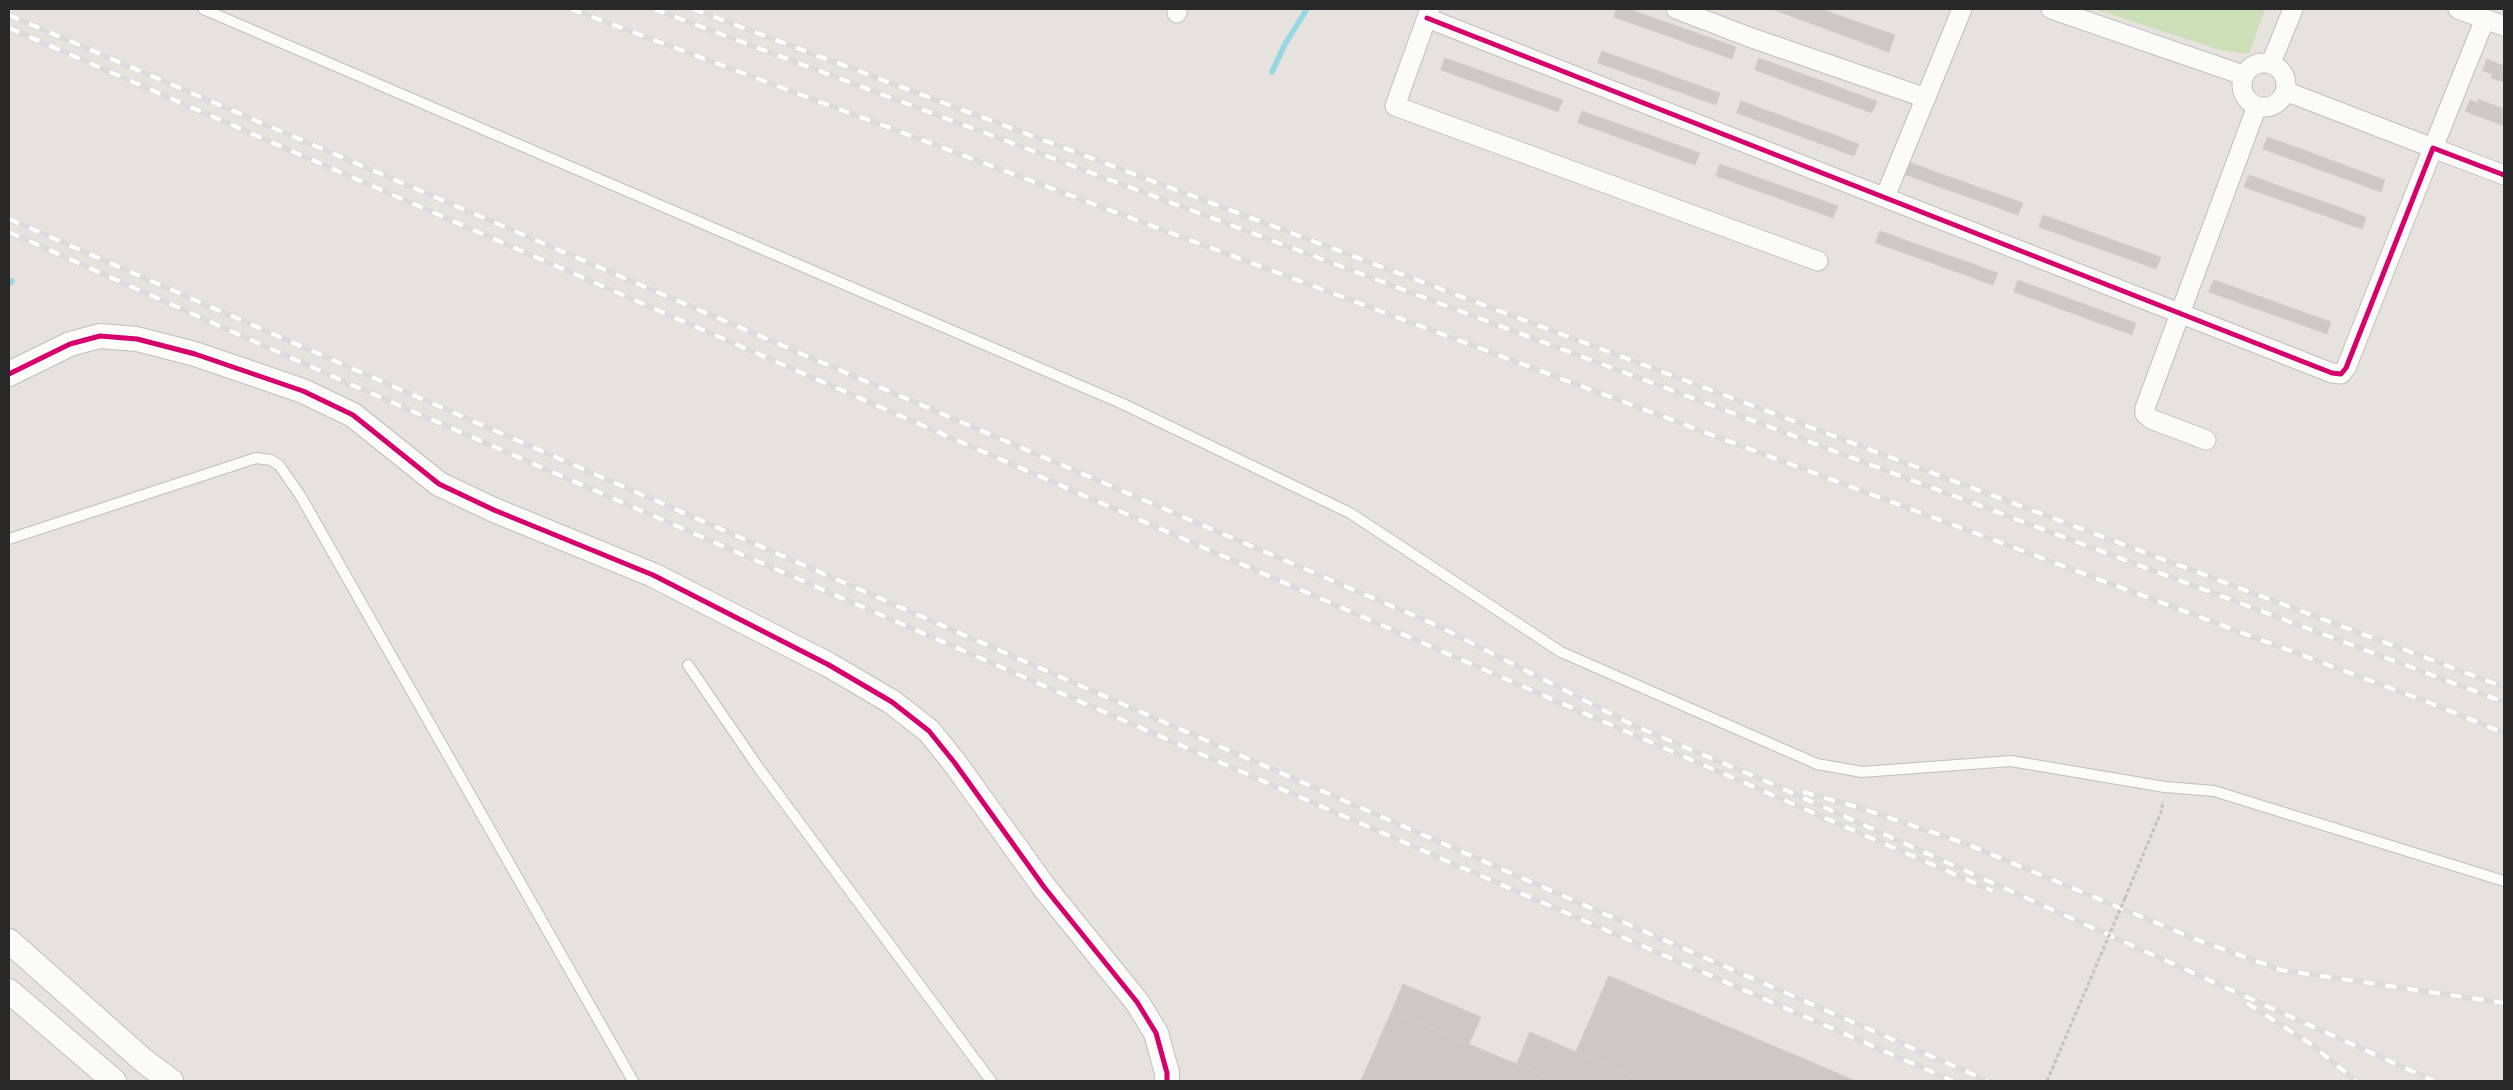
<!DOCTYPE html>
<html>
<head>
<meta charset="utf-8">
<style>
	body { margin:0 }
	#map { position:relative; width:2513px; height:1090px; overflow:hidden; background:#e6e2de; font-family:"Archivo Narrow",sans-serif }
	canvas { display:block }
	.frame { position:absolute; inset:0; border:10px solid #282828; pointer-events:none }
</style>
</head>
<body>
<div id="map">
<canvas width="2513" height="1090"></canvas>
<div class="frame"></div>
</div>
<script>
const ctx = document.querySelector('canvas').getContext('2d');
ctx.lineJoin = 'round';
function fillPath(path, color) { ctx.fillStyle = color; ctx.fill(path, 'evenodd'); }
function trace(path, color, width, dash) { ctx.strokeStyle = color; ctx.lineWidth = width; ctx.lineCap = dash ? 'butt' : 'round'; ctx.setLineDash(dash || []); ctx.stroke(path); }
fillPath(new Path2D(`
	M2094 9H2265L2249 54 2220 50Z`), '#cddfb9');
trace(new Path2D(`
	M1272 72 1285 44 1307 9
	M9 284 12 281`), '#96d7e3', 5.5);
const building = new Path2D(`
	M1617 9H1629L1736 47 1732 59 1614 17Z
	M1772 9H1821L1895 35 1889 52Z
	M1602 51 1720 93 1716 105 1598 63Z
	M1445 58 1563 100 1558 112 1441 70Z
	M1759 58 1877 101 1872 113 1755 70Z
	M2487 59 2504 66V82L2491 78 2492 74 2483 71Z
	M2478 99 2504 109V126L2465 111 2470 100 2478 103Z
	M1741 101 1859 144 1854 156 1737 113Z
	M1582 111 1700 153 1695 165 1578 123Z
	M2268 137 2385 180 2381 192 2263 149Z
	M1905 161 2023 203 2018 215 1901 173Z
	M1720 164 1838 206 1833 218 1716 176Z
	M2249 175 2366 217 2362 229 2244 187Z
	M2043 215 2161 257 2156 269 2039 227Z
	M1880 231 1998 273 1993 285 1876 243Z
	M2018 280 2136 323 2132 335 2014 292Z
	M2214 280 2331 322 2327 334 2209 292Z
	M1609 976 1856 1081H1645L1576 1052Z
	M1403 984 1481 1017 1469 1044 1392 1011Z
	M1392 1011 1469 1044 1557 1081H1361Z
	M1530 1032 1576 1052 1645 1081H1557L1517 1064Z`);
fillPath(building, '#cbc8c5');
trace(building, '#d1ceca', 1);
const service = new Path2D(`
	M203 9 1123 404 1350 513 1561 652 1817 764 1862 772 2011 761 2165 787 2214 791 2504 881
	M9 539 256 458 271 460 279 465 300 495 633 1081
	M688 665 758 767 991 1081`);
const minor = new Path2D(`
	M1430 9 1395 106 1818 261
	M1676 9 1749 37 1926 98
	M2051 9 2243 75
	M2458 9 2504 26
	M1177 13V9
	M1427 18 2332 373 2341 374 2346 368 2433 148 2504 175
	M2242 85a22 22 0 1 1 44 0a22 22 0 1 1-44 0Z
	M2271 63 2293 9
	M2285 91 2433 148 2485 19
	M1885 197 1962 9
	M2206 440 2151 419 2145 414V408L2257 106`);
const tertiary = new Path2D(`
	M9 374 70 344 100 336 137 339 195 354 303 391 353 415 439 484 494 510 653 575 829 665 892 702 929 731 954 762 1044 887 1137 1002 1156 1033 1167 1073V1081
	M9 941 144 1061 171 1081
	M9 991 114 1081`);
trace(service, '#c0bfbf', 12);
trace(minor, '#c0bfbf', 21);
trace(tertiary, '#c0bfbf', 26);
trace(new Path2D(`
	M2125 898 2161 812 2163 801`), '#c3c2c2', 3, [4, 2.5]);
trace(service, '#fbfbfa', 10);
trace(minor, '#fbfbfa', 19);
trace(tertiary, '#fbfbfa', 24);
const rail = new Path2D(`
	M571 9 2433 704 2504 733
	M654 9 2504 702
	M693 9 2504 687
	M9 15 1436 625 1635 726 1770 783 2434 1081
	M9 28 1993 891
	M9 219 1988 1081
	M9 232 343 381 1953 1081
	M1803 792 1860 808 1964 843 2195 939 2281 970 2504 1003
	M2247 1003 2312 1045 2356 1081`);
trace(rail, '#dddcdd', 5.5);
trace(rail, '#fff', 4, [11]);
trace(new Path2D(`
	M2047 1081 2125 898`), '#c3c2c2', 3, [4, 2.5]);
trace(new Path2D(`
	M1427 18 2332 373 2341 374 2346 368 2433 148 2504 175
	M9 374 70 344 100 336 137 339 195 354 303 391 353 415 439 484 494 510 653 575 829 665 892 702 929 731 954 762 1044 887 1137 1002 1156 1033 1167 1073V1081`), '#d6006c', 5);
</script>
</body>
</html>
